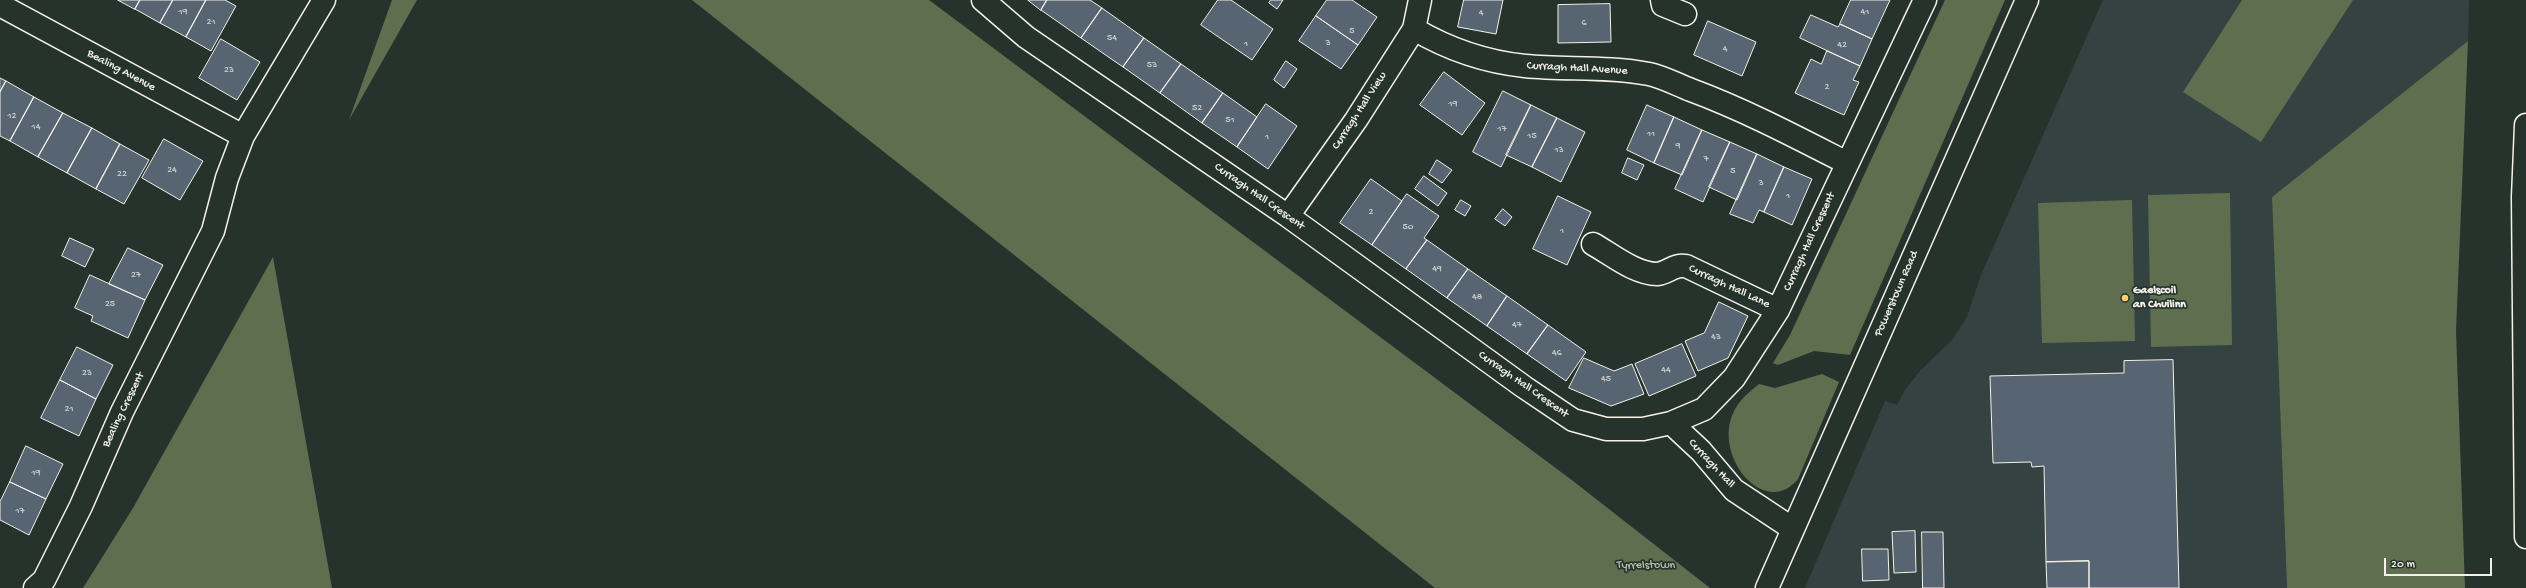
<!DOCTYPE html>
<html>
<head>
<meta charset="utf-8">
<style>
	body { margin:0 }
	#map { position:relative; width:2526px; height:588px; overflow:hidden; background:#26332d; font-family:"Gochi Hand",sans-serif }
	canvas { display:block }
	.scale { position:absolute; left:2384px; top:558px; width:108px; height:18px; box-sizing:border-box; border:2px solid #f4f1e8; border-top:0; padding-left:5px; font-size:12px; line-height:14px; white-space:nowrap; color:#f4f1e8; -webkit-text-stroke:3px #26332d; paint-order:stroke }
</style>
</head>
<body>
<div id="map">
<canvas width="2526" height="588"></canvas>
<div class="scale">20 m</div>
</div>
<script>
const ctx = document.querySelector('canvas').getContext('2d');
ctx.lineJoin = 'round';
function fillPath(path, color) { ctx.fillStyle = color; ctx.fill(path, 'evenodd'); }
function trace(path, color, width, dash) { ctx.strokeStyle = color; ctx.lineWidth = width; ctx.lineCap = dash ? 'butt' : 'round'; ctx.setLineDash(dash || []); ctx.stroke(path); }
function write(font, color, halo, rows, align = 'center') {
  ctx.font = font + ' "Gochi Hand",sans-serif'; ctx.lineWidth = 3.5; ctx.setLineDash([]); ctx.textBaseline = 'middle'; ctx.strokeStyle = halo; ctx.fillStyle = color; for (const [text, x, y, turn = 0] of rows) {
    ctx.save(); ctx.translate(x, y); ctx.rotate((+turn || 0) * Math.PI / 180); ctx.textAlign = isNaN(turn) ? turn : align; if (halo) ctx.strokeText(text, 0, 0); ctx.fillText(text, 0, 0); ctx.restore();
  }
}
fillPath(new Path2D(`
	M2103 0H2469L2468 41 2272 197 2287 588H1805L1885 401 1897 405 1905 390 1920 371 1953 339 1967 317 1981 275Z`), '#354242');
fillPath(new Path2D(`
	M392 0H417L349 120Z
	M692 0H929L1573 481 1710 588H1435Z
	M1945 0H2005L1850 355 1814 351 1778 365 1773 363 1790 335Z
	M2242 0H2353L2261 142 2183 92Z
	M2468 41 2456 331 2465 588H2287L2272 197Z
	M2230 193 2232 345 2151 347 2148 195Z
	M2132 200 2135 341 2042 343 2038 203Z
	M273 257 332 588H83L133 508Z
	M1822 374 1839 382 1798 479C1763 522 1705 448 1739 403 1744 396 1752 390 1759 384L1775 388Z`), '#606e50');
const building = new Path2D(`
	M118 0H140L135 9Z
	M140 0H173L160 23 135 9Z
	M173 0H206L186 37 160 23Z
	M206 0H225L236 6 211 51 186 37Z
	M1028 0H1047L1041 10Z
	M1047 0H1090L1102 8 1081 38 1041 10Z
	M1218 0H1231L1273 29 1252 60 1201 25Z
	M1271 0H1283L1277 9 1269 3Z
	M1327 0H1352L1377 17 1358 45 1316 16Z
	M1464 0H1503L1496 34 1458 27Z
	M1851 0H1890L1872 39 1840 24Z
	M1610 4 1611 42 1558 43V5Z
	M1102 8 1144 38 1123 67 1081 38Z
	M1811 15 1838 27 1840 24 1872 39 1860 66 1800 38Z
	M1316 16 1358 45 1341 69 1299 41Z
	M1708 21 1756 42 1742 76 1694 55Z
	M1144 38 1181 64 1160 93 1123 67Z
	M221 39 260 62 237 100 199 78Z
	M1827 51 1860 66 1853 80 1859 82 1844 115 1795 93 1811 59 1821 64Z
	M1286 61 1297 69 1284 88 1274 80Z
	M1181 64 1223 93 1202 123 1160 93Z
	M1444 72 1485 103 1462 135 1420 105Z
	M0 78 6 81 0 92Z
	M6 81 34 97 10 141 0 136V92Z
	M1503 91 1531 105 1501 167 1473 152Z
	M1223 93 1257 117 1237 147 1202 123Z
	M34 97 63 113 38 157 10 141Z
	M1266 104 1297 126 1268 169 1237 147Z
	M1531 105 1557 118 1532 167 1506 155Z
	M1647 105 1674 117 1654 163 1627 150Z
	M63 113 92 128 67 173 38 157Z
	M1674 117 1702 130 1682 175 1654 163Z
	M1557 118 1585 132 1561 182 1532 167Z
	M92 128 120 144 96 189 67 173Z
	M1702 130 1730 142 1703 202 1675 189Z
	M164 139 203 161 180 200 142 178Z
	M1730 142 1757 154 1737 200 1709 187Z
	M120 144 149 160 124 204 96 189Z
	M1757 154 1784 167 1764 212 1759 210 1753 223 1730 214Z
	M1628 158 1644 165 1637 180 1622 173Z
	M1437 160 1452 170 1442 183 1429 174Z
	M1784 167 1812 179 1792 225 1764 212Z
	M1424 176 1447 193 1438 206 1415 189Z
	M1371 179 1402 201 1372 245 1340 223Z
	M1407 194 1439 216 1424 238 1427 240 1406 269 1372 245Z
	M1558 196 1591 212 1567 265 1533 249Z
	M1461 200 1471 206 1465 216 1455 210Z
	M1503 209 1512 217 1505 226 1495 219Z
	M70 238 94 249 85 267 62 256Z
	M1427 240 1468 269 1447 298 1406 269Z
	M128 248 163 265 145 300 109 284Z
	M1468 269 1507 296 1487 326 1447 298Z
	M90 275 145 300 128 338 91 321 93 316 75 308Z
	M1507 296 1548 325 1527 354 1487 326Z
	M1719 302 1748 316 1728 358 1698 371 1685 341 1704 333Z
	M1548 325 1586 352 1566 381 1527 354Z
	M1682 344 1696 376 1649 396 1635 364Z
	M77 347 113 365 96 399 60 380Z
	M1584 358 1614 371 1632 364 1644 394 1611 406 1569 388Z
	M2173 360 2179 588H2089V561L2046 562 2044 466 2032 467 2031 462 1993 463 1990 376 2124 373V361Z
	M60 380 96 399 79 436 41 418Z
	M26 446 63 464 46 499 10 482Z
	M10 482 46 499 29 535 0 520V502Z
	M1915 531 1916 572 1894 573 1892 532Z
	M1922 532H1943L1944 588H1923Z
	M1862 549H1888L1889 580 1863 581Z
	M2089 561V588H2047L2046 562Z`);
fillPath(building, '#576572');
trace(building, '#f4f1e8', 1);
const minor = new Path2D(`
	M983 0 1026 37 1288 216 1524 387 1573 420 1606 429H1643L1671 423 1704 409 1734 378 1778 310 1925 0
	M1662 0 1663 5 1685 14
	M0 5 243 136
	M1414 29C1448 49 1486 62 1525 66 1566 70 1607 66 1649 74 1663 77 1678 85 1691 90 1745 110 1796 137 1847 163
	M2526 125 2523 197 2526 537
	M1288 216 1356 120 1414 29 1420 0
	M1593 244C1611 254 1635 274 1657 274 1668 273 1674 264 1686 266L1778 310
	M1671 423 1701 451 1734 490 1793 529
	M35 588 44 580 81 506 122 412 213 231 227 178 243 136 324 0
	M1767 588 2027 0`);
trace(minor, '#f4f1e8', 25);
trace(minor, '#26332d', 22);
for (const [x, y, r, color] of [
	[2125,298,4,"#ffd166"]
]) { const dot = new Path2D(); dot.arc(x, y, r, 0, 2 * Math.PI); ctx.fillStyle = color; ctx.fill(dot); trace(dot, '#26332d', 1.5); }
write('10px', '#cdceca', null, [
	["19",183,12],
	["41",1865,12],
	["4",1481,13],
	["21",211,22],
	["6",1584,23],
	["5",1352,31],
	["54",1112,38],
	["3",1328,43],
	["1",1246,44],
	["42",1842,45],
	["4",1725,49],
	["53",1152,65],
	["23",229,70],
	["2",1827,87],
	["19",1453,104],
	["52",1197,108],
	["12",12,116],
	["51",1230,120],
	["14",36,127],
	["17",1502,129],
	["11",1651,134],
	["15",1532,136],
	["1",1267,137],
	["9",1678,146],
	["13",1559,150],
	["7",1706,159],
	["24",172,170],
	["5",1733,171],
	["22",122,174],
	["3",1761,183],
	["1",1788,196],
	["2",1371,212],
	["50",1408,227],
	["1",1562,231],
	["49",1437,269],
	["27",136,275],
	["48",1477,297],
	["25",110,304],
	["47",1517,325],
	["43",1716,337],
	["46",1557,353],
	["44",1666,370],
	["23",87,373],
	["45",1606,379],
	["21",69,409],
	["19",36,473],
	["17",20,511]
]);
write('12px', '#f4f1e8', '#26332d', [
	["Curragh Hall Avenue",1577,69,3],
	["Bealing Avenue",121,71,28],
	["Curragh Hall View",1360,111,-57],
	["Curragh Hall Crescent",1259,197,35],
	["Curragh Hall Crescent",1810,242,-65],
	["Curragh Hall Lane",1729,287,25],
	["Powerstown Road",1897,294,-66],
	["Curragh Hall Crescent",1523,385,35],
	["Bealing Crescent",124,410,-64],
	["Curragh Hall",1711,464,47]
]);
write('bold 12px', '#f4f1e8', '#26332d', [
	["Gaelscoil",2133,291],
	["an Chuilinn",2133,305]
], 'left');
write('12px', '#b9bdab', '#26332d', [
	["Tyrrelstown",1646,566]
]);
</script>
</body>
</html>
